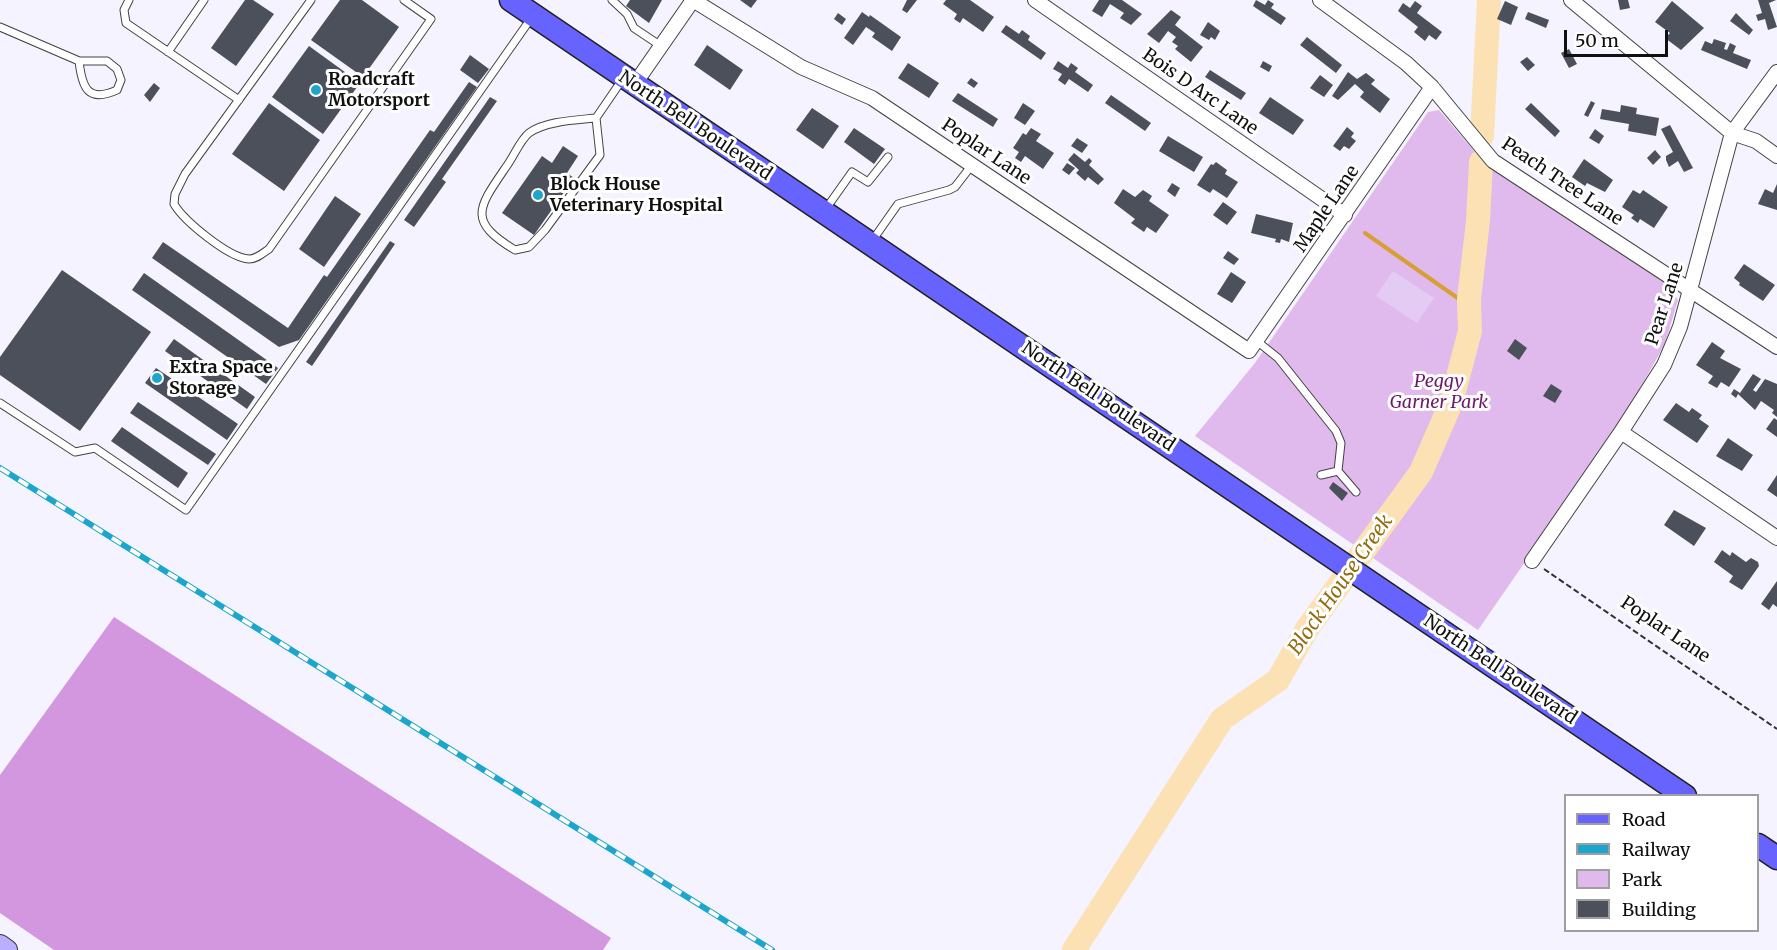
<!DOCTYPE html>
<html>
<head>
<meta charset="utf-8">
<style>
	body { margin:0 }
	#map { position:relative; width:1777px; height:950px; overflow:hidden; background:#f4f3ff; font-family:Merriweather,serif }
	canvas { display:block }
	.legend { position:absolute; left:1564px; top:794px; width:195px; height:138px; box-sizing:border-box; background:#fff; border:2px solid #9f9f9f; margin:0; padding:8px 10px; list-style:none; font-size:18px; color:#101010 }
	.legend li { display:flex; align-items:center; gap:12px; height:30px }
	.legend b { width:30px; border:2px solid #9f9f9f }
	.scale { position:absolute; left:1564px; top:30px; width:104px; height:27px; box-sizing:border-box; border:3px solid #101010; border-top:0; padding-left:8px; font-size:18px; line-height:21px; white-space:nowrap; color:#101010; -webkit-text-stroke:4px #fff; paint-order:stroke }
</style>
</head>
<body>
<div id="map">
<canvas width="1777" height="950"></canvas>
<ul class="legend">
<li><b style="height:8px;background:#6663ff"></b>Road</li>
<li><b style="height:8px;background:#1ca6cc"></b>Railway</li>
<li><b style="height:16px;background:#e0b9ed"></b>Park</li>
<li><b style="height:16px;background:#4b505a"></b>Building</li>
</ul>
<div class="scale">50 m</div>
</div>
<script>
const ctx = document.querySelector('canvas').getContext('2d');
ctx.lineJoin = 'round';
function fillPath(path, color) { ctx.fillStyle = color; ctx.fill(path, 'evenodd'); }
function trace(path, color, width, dash) { ctx.strokeStyle = color; ctx.lineWidth = width; ctx.lineCap = dash ? 'butt' : 'round'; ctx.setLineDash(dash || []); ctx.stroke(path); }
function write(font, color, halo, rows, align = 'center') {
  ctx.font = font + ' Merriweather,serif'; ctx.lineWidth = 6; ctx.setLineDash([]); ctx.textBaseline = 'middle'; ctx.strokeStyle = halo; ctx.fillStyle = color; for (const [text, x, y, turn = 0] of rows) {
    ctx.save(); ctx.translate(x, y); ctx.rotate((+turn || 0) * Math.PI / 180); ctx.textAlign = isNaN(turn) ? turn : align; if (halo) ctx.strokeText(text, 0, 0); ctx.fillText(text, 0, 0); ctx.restore();
  }
}
fillPath(new Path2D(`
	M1439 110 1487 166 1670 286 1678 300 1665 344 1617 429 1478 630 1195 436 1255 363 1428 112Z`), '#e0b9ed');
fillPath(new Path2D(`
	M114 617 611 938 603 950H54L0 913V775Z`), '#d297df');
fillPath(new Path2D(`
	M1393 271 1434 298 1417 323 1376 296Z`), '#e4cbf4');
trace(new Path2D(`
	M1365 233 1469 306`), '#d7a035', 4);
trace(new Path2D(`
	M1482 136 1489 0
	M1074 950 1222 719 1278 680 1307 629 1421 472 1451 403 1470 331 1469 299 1478 221 1481 162`), '#fbe1b4', 24);
fillPath(new Path2D(`
	M245 0H253L274 14 236 66 211 48Z
	M340 0H362L399 27 363 77 311 40Z
	M630 0H662L649 23 626 6Z
	M740 0H757L751 8Z
	M907 0H917L907 13 902 10Z
	M946 0H970L994 17 983 32 963 18 960 23 954 19 957 14 943 4Z
	M1099 0H1122L1142 14 1131 25 1120 18 1124 13 1110 4 1102 17 1092 11Z
	M1256 0 1265 5 1268 0 1274 4 1271 8 1286 18 1281 25 1253 6Z
	M1618 0H1628L1630 8 1620 10Z
	M1758 0H1776L1769 3 1777 27 1768 30 1765 19 1758 21 1756 15 1762 13Z
	M1415 1 1422 6 1417 13 1442 32 1436 40 1429 35 1425 41 1414 32 1418 27 1398 11 1403 3 1410 8Z
	M1505 1 1518 7 1511 25 1497 19Z
	M1672 1 1704 28 1681 50 1665 38 1670 33 1655 22Z
	M1171 10 1181 17 1175 25 1203 47 1191 62 1175 49 1178 46 1172 42 1176 37 1168 31 1159 43 1147 34Z
	M862 12 869 17 870 15 901 37 892 51 872 37 875 33 866 27 853 45 844 38Z
	M1528 12 1549 20 1546 28 1525 19Z
	M838 13 846 19 842 25 834 19Z
	M1736 13 1753 30 1749 35 1730 21Z
	M1208 22 1220 31 1215 40 1211 37 1209 40 1200 35Z
	M1006 25 1019 34 1022 30 1030 36 1028 40 1046 53 1041 60 1001 32Z
	M1307 37 1342 65 1336 73 1300 45Z
	M1714 39 1726 43 1724 49 1727 50 1730 43 1736 46 1733 53 1751 60 1747 69 1701 50 1705 41 1712 44Z
	M707 45 743 70 730 90 694 65Z
	M309 46 360 83 323 134 272 97Z
	M1569 49 1577 64 1569 68 1561 53Z
	M470 55 489 69 478 83 460 70Z
	M1527 57 1535 65 1528 71 1520 62Z
	M1058 61 1068 68 1071 63 1078 68 1075 72 1093 85 1088 92 1069 79 1065 85 1058 80 1062 74 1053 69Z
	M1263 61 1272 66 1269 72 1260 67Z
	M908 63 939 83 929 98 898 78Z
	M1210 70 1246 93 1241 100 1205 77Z
	M1348 72 1357 79 1366 73 1375 80 1371 84 1390 99 1380 113 1360 97 1364 92 1355 84 1338 100 1332 96Z
	M1320 75 1333 85 1324 97 1310 88Z
	M971 78 978 83 974 88 967 83Z
	M469 82 477 87 299 340 279 347 152 258 163 242 288 328 324 275 327 277 430 130 434 132Z
	M154 83 160 88 150 102 144 95Z
	M958 93 998 119 993 127 952 101Z
	M1111 95 1151 123 1145 131 1105 103Z
	M490 97 497 101 442 179 446 182 414 227 404 220Z
	M1270 97 1304 120 1293 135 1259 113Z
	M1591 101 1595 103 1588 117 1584 115Z
	M269 103 320 140 284 191 232 154Z
	M1023 103 1035 111 1025 125 1014 118Z
	M1531 103 1560 131 1555 137 1525 109Z
	M1621 105 1637 108 1636 114 1659 118 1656 136 1628 131 1629 124 1600 119 1602 109 1620 112Z
	M812 108 839 126 823 149 796 130Z
	M1670 125 1693 168 1684 172 1678 161 1669 167 1666 160V156L1673 152 1661 129Z
	M1347 127 1354 133 1351 137 1356 141 1349 149 1344 146 1340 151 1333 146Z
	M854 128 885 149 874 164 844 142Z
	M1031 128 1041 134 1036 141 1054 153 1043 169 1025 156 1021 162 1015 158 1019 152 1013 148 1023 133 1026 135Z
	M1595 129 1604 136 1599 144 1589 138Z
	M1168 136 1203 157 1194 172 1159 151Z
	M1077 138 1088 145 1082 153 1071 146Z
	M563 146 578 156 567 173 574 178 534 235 502 213 542 156 552 163Z
	M1655 150 1661 157 1653 165 1647 158Z
	M1074 153 1085 162 1089 158 1092 161 1089 165 1104 179 1098 185 1088 177 1085 181 1076 173 1079 170 1068 160Z
	M1584 159 1613 180 1605 192 1587 183 1585 186 1572 177Z
	M1216 162 1227 170 1225 174 1238 182 1227 198 1213 189 1210 193 1197 185 1211 164 1213 165Z
	M1067 163 1075 168 1069 175 1062 170Z
	M1172 183 1180 188 1175 197 1167 191Z
	M1777 184V210L1758 204 1765 189 1773 193Z
	M1123 189 1135 197 1143 190 1152 196 1149 201 1169 215 1156 233 1147 227 1144 232 1131 223 1135 219 1114 203Z
	M1633 190 1640 194 1643 190 1668 207 1654 228 1640 219 1638 223 1631 218 1634 215 1622 207Z
	M335 196 361 214 324 267 299 249Z
	M1223 202 1237 212 1227 225 1213 215Z
	M1256 214 1293 223 1289 242 1281 239 1280 243 1275 242 1276 239 1251 233Z
	M390 241 395 244 312 366 306 362Z
	M1228 251 1239 259 1234 265 1223 258Z
	M1744 264 1775 285 1763 301 1739 285 1740 283 1734 278Z
	M62 270 151 332 80 431 0 375V357Z
	M1231 272 1246 282 1232 303 1217 294Z
	M144 273 278 368 266 384 132 290Z
	M174 339 255 397 247 409 165 351Z
	M1515 339 1527 348 1519 360 1507 351Z
	M1712 342 1725 351 1720 358 1741 369 1729 387 1721 382 1717 388 1708 383 1713 376 1696 365Z
	M156 368 238 424 227 440 145 383Z
	M1753 374 1761 379 1753 390 1756 392 1765 379 1777 384V417L1772 413 1774 410 1761 401 1755 410 1738 394 1736 398 1731 394 1734 389 1740 393Z
	M1551 384 1562 391 1555 403 1543 396Z
	M138 402 216 454 208 465 130 413Z
	M1676 403 1689 412 1692 408 1702 415 1699 419 1709 426 1697 443 1663 420Z
	M1774 418 1777 420V437L1766 429Z
	M122 427 188 473 178 488 111 441Z
	M1728 438 1753 455 1742 471 1716 456Z
	M1777 475V497L1767 490Z
	M1333 482 1348 493 1342 501 1329 488Z
	M1674 510 1706 528 1694 546 1664 525Z
	M1722 550 1730 556 1732 552 1746 562 1751 558 1758 562 1759 566 1742 590 1729 582 1733 576 1714 562Z
	M1777 581V607L1773 604 1769 610 1761 604Z`), '#4b505a');
const lane = new Path2D(`
	M129 0 124 10 126 23 239 100
	M311 0 185 174 175 194 174 204C184 221 229 258 249 259 257 259 263 253 269 249L431 19 404 0
	M612 0 627 14 634 28 661 46
	M0 27 79 61H107L117 69 121 80 117 90C88 103 82 88 79 61
	M168 52 204 0
	M596 118 600 155 545 230 529 247 515 250C467 221 478 208 506 167 513 158 520 140 529 133 545 121 577 120 596 118L622 80
	M825 210 852 172 868 182 888 157
	M872 241 898 204 949 190 955 187 972 165
	M1258 342 1278 358 1336 431 1341 443 1338 471 1356 492
	M0 403 75 452 95 448 186 510 532 17
	M1321 475 1338 471`);
const street = new Path2D(`
	M693 0 801 67 872 98 1249 351 1432 87
	M1035 0 1345 215
	M1320 0 1406 63 1432 87 1493 161 1777 347
	M1571 0 1732 133 1756 141 1777 156
	M634 85 693 0
	M1621 432 1777 538
	M1532 561 1621 432 1664 365 1680 327 1732 133 1777 72`);
const secondary = new Path2D(`
	M0 945 7 950`);
const primary = new Path2D(`
	M511 0 1685 796
	M1758 845 1777 858`);
trace(lane, '#434343', 9);
trace(street, '#434343', 16);
trace(secondary, '#323232', 22);
trace(primary, '#212121', 25);
trace(new Path2D(`
	M1544 569 1777 729`), '#323232', 2, [6, 3]);
trace(lane, '#fff', 7);
trace(street, '#fff', 14);
trace(secondary, '#baaeff', 20);
trace(primary, '#6663ff', 22);
const rail = new Path2D(`
	M0 468 772 950`);
trace(rail, '#1ca6cc', 6);
trace(rail, '#fff', 4, [11]);
for (const [x, y, r, color] of [
	[316,90,6,"#1ca6cc"],
	[538,195,6,"#1ca6cc"],
	[157,378,6,"#1ca6cc"]
]) { const dot = new Path2D(); dot.arc(x, y, r, 0, 2 * Math.PI); ctx.fillStyle = color; ctx.fill(dot); trace(dot, '#fff', 2); }
write('bold 18px', '#101010', '#fff', [
	["Roadcraft",328,80],
	["Motorsport",328,101],
	["Block House",550,185],
	["Veterinary Hospital",550,206],
	["Extra Space",169,368],
	["Storage",169,389]
], 'left');
write('18px', '#101010', '#fff', [
	["Bois D Arc Lane",1200,92,35],
	["North Bell Boulevard",695,126,34],
	["Poplar Lane",986,152,34],
	["Peach Tree Lane",1562,182,34],
	["Maple Lane",1327,209,-56],
	["Pear Lane",1665,304,-72],
	["North Bell Boulevard",1098,397,34],
	["Poplar Lane",1665,630,34],
	["North Bell Boulevard",1500,670,34]
]);
write('italic 18px', '#6e1a6a', '#fff', [
	["Peggy",1439,382],
	["Garner Park",1439,403]
]);
write('italic 20px', '#966d0e', '#fff', [
	["Block House Creek",1341,585,-55]
]);
</script>
</body>
</html>
